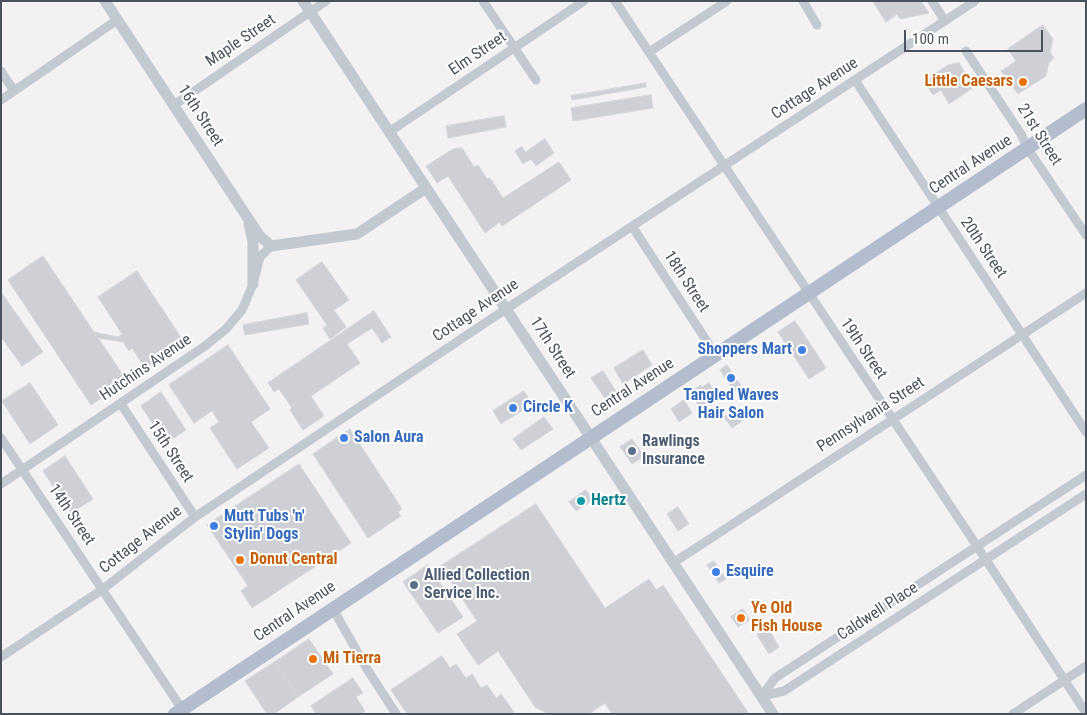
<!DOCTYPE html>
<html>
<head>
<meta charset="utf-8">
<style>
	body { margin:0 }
	#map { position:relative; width:1087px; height:715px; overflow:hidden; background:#f3f1f1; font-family:"Roboto Condensed",sans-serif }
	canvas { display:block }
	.frame { position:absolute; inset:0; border:2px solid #4a525d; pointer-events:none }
	.scale { position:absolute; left:904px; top:30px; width:139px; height:22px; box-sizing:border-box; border:2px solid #4a525d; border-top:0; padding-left:6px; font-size:15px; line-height:18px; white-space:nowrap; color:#4a525d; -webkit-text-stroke:4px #fff; paint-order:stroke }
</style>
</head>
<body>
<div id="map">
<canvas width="1087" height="715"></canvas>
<div class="frame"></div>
<div class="scale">100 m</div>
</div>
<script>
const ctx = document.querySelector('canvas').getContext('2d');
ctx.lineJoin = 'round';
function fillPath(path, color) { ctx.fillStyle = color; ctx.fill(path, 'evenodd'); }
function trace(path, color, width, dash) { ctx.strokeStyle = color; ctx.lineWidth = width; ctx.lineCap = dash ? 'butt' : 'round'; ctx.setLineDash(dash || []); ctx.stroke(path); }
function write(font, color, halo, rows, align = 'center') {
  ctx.font = font + ' "Roboto Condensed",sans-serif'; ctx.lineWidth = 4; ctx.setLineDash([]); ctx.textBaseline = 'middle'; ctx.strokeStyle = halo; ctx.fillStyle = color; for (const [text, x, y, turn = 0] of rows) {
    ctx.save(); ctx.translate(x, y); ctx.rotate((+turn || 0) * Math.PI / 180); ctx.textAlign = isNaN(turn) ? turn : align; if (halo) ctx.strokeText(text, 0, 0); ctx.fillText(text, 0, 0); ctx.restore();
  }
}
const building = new Path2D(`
	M873 1H921L929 13 900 19 897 14 886 22Z
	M1043 25 1053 39 1050 52 1054 58 1049 62 1046 76 1018 94 1001 71 1016 61 1008 49Z
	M959 63 974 87 949 104 941 90 933 95 924 81 948 65Z
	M646 83V87L572 100 571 96Z
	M651 95 653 108 573 121 571 108Z
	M504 116 506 127 448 138 446 126Z
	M545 139 554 153 536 166 531 159 523 164 515 151 522 146 525 152Z
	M462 148 474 167 478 165 487 179 490 178 503 198 559 162 571 180 502 226 500 222 485 233 448 176 437 183 426 166 453 149Z
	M43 256 127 381 91 405 8 280Z
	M322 262 349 300 334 310 346 327 330 339 323 328 327 325 296 280Z
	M137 271 184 342 145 368 132 348 129 351 123 342 98 338 94 332 118 337 122 334 98 297Z
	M1 292 43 352 22 366 1 337Z
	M374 311 391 337 382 343 372 328 347 344 360 363 311 396 324 416 303 430 290 410 292 408 279 389 274 392 268 383Z
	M307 313 309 324 245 335 243 325Z
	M795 321 826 368 809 379 778 332Z
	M228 345 270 409 251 422 269 448 237 469 210 428 219 422 212 411 194 423 169 385Z
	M643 350 652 365 623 384 614 368Z
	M727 365 742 387 734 392 720 370Z
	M603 371 617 393 606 400 591 378Z
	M30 383 58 425 30 444 2 401Z
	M709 383 719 399 701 410 690 392 701 385 702 387Z
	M524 391 532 404 501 424 493 411Z
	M161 392 186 430 166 443 141 406Z
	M684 400 692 413 679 422 671 409Z
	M738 407 745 419 732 428 724 417Z
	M544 417 553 429 521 450 513 439Z
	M350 429 402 509 398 512 401 516 368 538 313 454Z
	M632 439 644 456 632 464 620 447Z
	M65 456 93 499 71 513 43 471Z
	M299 464 351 543 252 608 241 591 248 586 207 525Z
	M586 490 593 500 576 511 569 502Z
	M536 504 605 608 649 579 656 590 663 585 749 714H612L605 703 589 714H548L535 707 498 651 478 665 457 634 477 621 441 566Z
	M678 507 689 524 678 531 667 514Z
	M714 561 726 579 719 583 707 565Z
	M428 565 463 617 438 633 403 582Z
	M743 609 750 620 738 627 731 617Z
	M768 628 779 647 769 654 757 635Z
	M309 639 333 674 298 697 275 662Z
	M442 656 450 668 456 664 466 678 472 674 481 688 487 685 496 698 501 694 514 712 512 714H407L391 690Z
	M275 662 298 697 274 714H267L245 681Z
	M353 678 363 693 356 697 365 711 361 714H316L311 706Z`);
fillPath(building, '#ced0d5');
trace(building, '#d5d6dc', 1);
trace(new Path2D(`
	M483 1 536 80
	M615 1 971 537 1086 713
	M803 1 817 25
	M932 1 945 21
	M966 51 1021 134 1028 149 1086 235
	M649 52 727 1
	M1 71 14 91
	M855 80 1086 432
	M1 100 117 20
	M174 105 326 1
	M389 132 584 1
	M632 226 715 354
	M121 404 195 517
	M1 438 182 709
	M1 484 205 346 226 329 242 310 253 284 260 257 271 246
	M673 563 1086 293
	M333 609 367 669 396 714
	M1 657 103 589 195 517 506 309 975 1
	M762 696 775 678 1086 475
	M762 696 784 691 1086 494
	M1013 714 1086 666`), '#c3c9d1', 9);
trace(new Path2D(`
	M105 1 259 235 271 246 357 234 426 188
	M303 1 773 714
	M249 224 253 242V284`), '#c3c9d1', 11);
trace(new Path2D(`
	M175 714 1086 109`), '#b3bdcd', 14);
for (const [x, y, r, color] of [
	[1023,82,5,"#e8710a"],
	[802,350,5,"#3f7fe0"],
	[731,378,5,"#3f7fe0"],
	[513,408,5,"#3f7fe0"],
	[344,438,5,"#3f7fe0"],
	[632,451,5,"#5c6f8a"],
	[581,501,5,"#0f9aa8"],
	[214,526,5,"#3f7fe0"],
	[240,560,5,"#e8710a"],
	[716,572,5,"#3f7fe0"],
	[414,585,5,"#5c6f8a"],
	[741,618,5,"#e8710a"],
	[313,659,5,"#e8710a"]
]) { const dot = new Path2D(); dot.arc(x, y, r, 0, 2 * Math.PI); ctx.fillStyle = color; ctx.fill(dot); trace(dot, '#fff', 2); }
write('16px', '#4a525d', '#fff', [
	["Maple Street",241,41,-34],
	["Elm Street",478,54,-34],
	["Cottage Avenue",815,89,-33],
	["16th Street",200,116,57],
	["21st Street",1039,135,58],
	["Central Avenue",971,165,-33],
	["20th Street",983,248,56],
	["18th Street",686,282,57],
	["Cottage Avenue",476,311,-34],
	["17th Street",552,348,57],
	["19th Street",863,349,56],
	["Hutchins Avenue",146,368,-34],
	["Central Avenue",633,388,-33],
	["Pennsylvania Street",871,415,-33],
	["15th Street",170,452,57],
	["14th Street",71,515,56],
	["Cottage Avenue",141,540,-38],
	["Central Avenue",295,612,-34],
	["Caldwell Place",878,612,-33]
]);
write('bold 16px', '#c56008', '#fff', [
	["Little Caesars",1013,82,"right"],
	["Donut Central",250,560],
	["Ye Old",751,609],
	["Fish House",751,627],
	["Mi Tierra",323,659]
], 'left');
write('bold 16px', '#366cbe', '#fff', [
	["Shoppers Mart",792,350,"right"],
	["Tangled Waves",731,396,"center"],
	["Hair Salon",731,414,"center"],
	["Circle K",523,408],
	["Salon Aura",354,438],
	["Mutt Tubs 'n'",224,517],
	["Stylin' Dogs",224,535],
	["Esquire",726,572]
], 'left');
write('bold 16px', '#4e5e75', '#fff', [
	["Rawlings",642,442],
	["Insurance",642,460],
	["Allied Collection",424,576],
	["Service Inc.",424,594]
], 'left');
write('bold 16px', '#0d838f', '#fff', [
	["Hertz",591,501]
], 'left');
</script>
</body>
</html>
